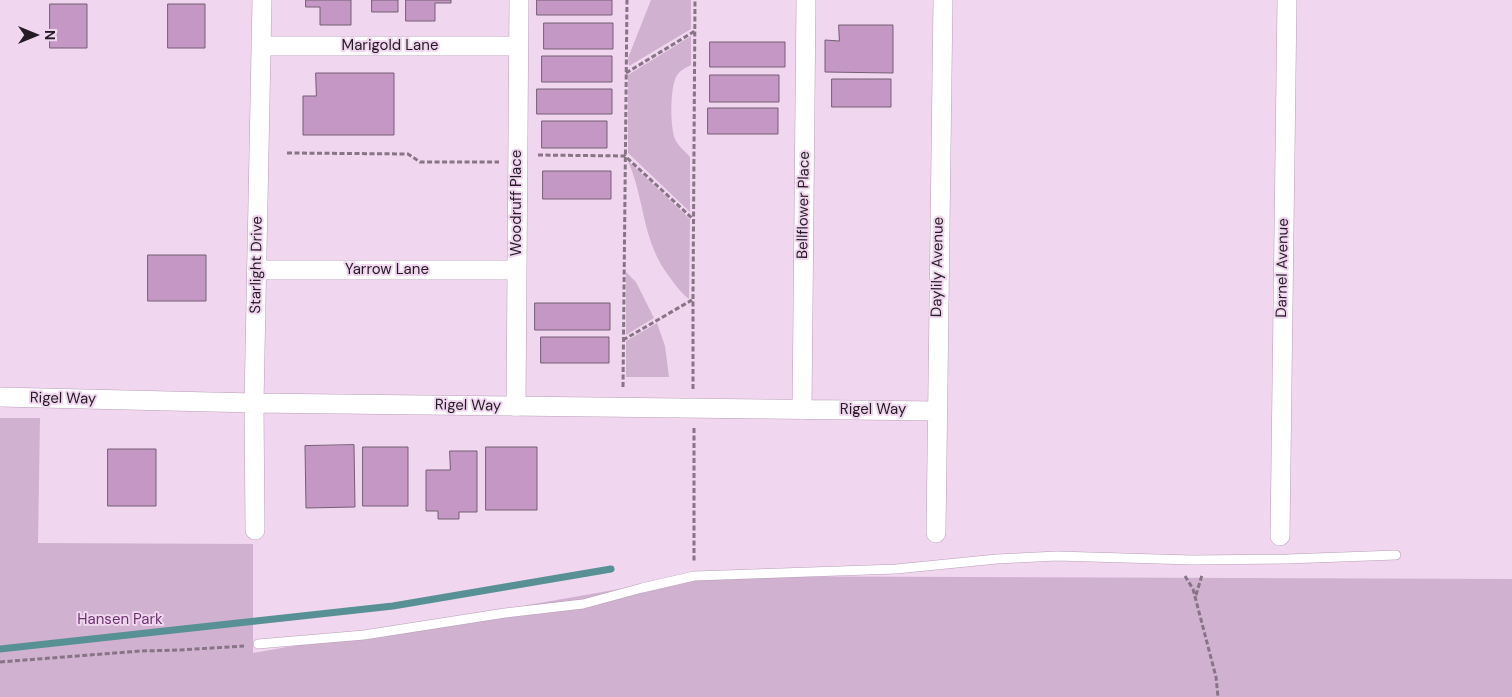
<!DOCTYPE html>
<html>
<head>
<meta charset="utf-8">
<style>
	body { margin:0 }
	#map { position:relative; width:1512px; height:697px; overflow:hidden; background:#f0d6ef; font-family:"DM Sans",sans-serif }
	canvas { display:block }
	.north { position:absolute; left:10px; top:10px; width:50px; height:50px; -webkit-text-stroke:4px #f0d6ef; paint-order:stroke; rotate:90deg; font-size:14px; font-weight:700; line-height:20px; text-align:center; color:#241b24 }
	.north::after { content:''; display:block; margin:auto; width:18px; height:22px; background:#241b24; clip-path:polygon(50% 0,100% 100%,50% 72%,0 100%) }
</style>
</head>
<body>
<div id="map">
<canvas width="1512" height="697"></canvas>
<div class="north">N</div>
</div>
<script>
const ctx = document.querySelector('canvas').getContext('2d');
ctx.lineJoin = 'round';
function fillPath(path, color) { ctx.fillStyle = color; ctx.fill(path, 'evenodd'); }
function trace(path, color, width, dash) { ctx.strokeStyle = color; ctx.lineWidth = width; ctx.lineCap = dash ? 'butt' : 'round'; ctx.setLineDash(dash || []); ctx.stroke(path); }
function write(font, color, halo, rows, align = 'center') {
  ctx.font = font + ' "DM Sans",sans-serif'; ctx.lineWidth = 4; ctx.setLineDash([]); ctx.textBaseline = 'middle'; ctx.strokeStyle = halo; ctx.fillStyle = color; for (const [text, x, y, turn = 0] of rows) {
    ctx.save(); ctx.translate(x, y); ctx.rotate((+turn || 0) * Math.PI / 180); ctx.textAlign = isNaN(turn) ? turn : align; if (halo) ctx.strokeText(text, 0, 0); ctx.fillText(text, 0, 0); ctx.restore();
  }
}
fillPath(new Path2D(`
	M651 0H691V29L629 66 628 58Z
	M691 36V65C685 68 679 71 676 77 670 90 670 126 675 139 678 146 685 151 690 157V212L628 153V75Z
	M628 161 690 219 689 299C682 294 676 286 671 279 641 241 646 202 628 161Z
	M626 272 636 282 654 318 626 335Z
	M657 323 665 346 669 377H626V341Z
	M0 418H40L38 543 253 544V653L694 576 1512 579V697H0Z`), '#d1b1d0');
trace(new Path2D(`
	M0 649 393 606 611 569`), '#589195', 7);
const building = new Path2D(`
	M306 0H351V25H320V7H306Z
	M372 0H398V12H372Z
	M406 0H451V3H435V21H406Z
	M537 0H612V15H537Z
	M50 4H87V48H50Z
	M168 4H205V48H168Z
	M544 23H613V49H544Z
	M839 25H893V73L825 72V40L839 41Z
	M710 42H785V67H710Z
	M542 56H612V82H542Z
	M316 73H394V135H303V96H316Z
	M710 75H779V102H710Z
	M832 79H891V107H832Z
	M537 89H612V114H537Z
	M708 108H778V134H708Z
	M542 121H607V148H542Z
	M543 171H611V199H543Z
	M148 255H206V301H148Z
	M535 303H610V330H535Z
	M541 337H609V363H541Z
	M354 445 355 507 306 508 305 446Z
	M363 447H408V506H363Z
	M486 447H537V510H486Z
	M108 449H156V506H108Z
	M450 451H477V512H459V519H438V511H426V470H450Z`);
fillPath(building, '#c597c5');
trace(building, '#745e73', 1);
const service = new Path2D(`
	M258 644 364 635 505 613 583 604 642 588 694 576 896 569 997 559 1057 556 1192 560 1287 559 1396 555`);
const minor = new Path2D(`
	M261 46H518
	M256 270H517
	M0 397 254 403 936 411
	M516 407 519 0
	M802 410 806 0
	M255 530 254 403 262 0
	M936 533 943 0
	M1280 536 1287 0`);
trace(service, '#b79fb7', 10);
trace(minor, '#b79fb7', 20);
trace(new Path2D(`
	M626 73 695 31
	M287 153 408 154 420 162H499
	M538 155 625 156 693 219
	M623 340 692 300
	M623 387 627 0
	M693 389V299L695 0
	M694 428V562
	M1185 576 1193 589 1216 677 1218 697
	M1196 595 1202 575
	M0 662 141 651 180 650 244 646`), '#877586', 3, [5, 2.5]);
trace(service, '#fff', 9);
trace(minor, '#fff', 19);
write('15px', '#241b24', '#f0d6ef', [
	["Marigold Lane",390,46],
	["Woodruff Place",517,203,-90],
	["Bellflower Place",804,205,-89],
	["Starlight Drive",257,265,-89],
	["Daylily Avenue",938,267,-89],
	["Darnel Avenue",1283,268,-89],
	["Yarrow Lane",387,270],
	["Rigel Way",63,399,1],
	["Rigel Way",468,406,1],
	["Rigel Way",873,410]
]);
write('15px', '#6b336d', '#f0d6ef', [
	["Hansen Park",120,620]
]);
</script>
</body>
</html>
